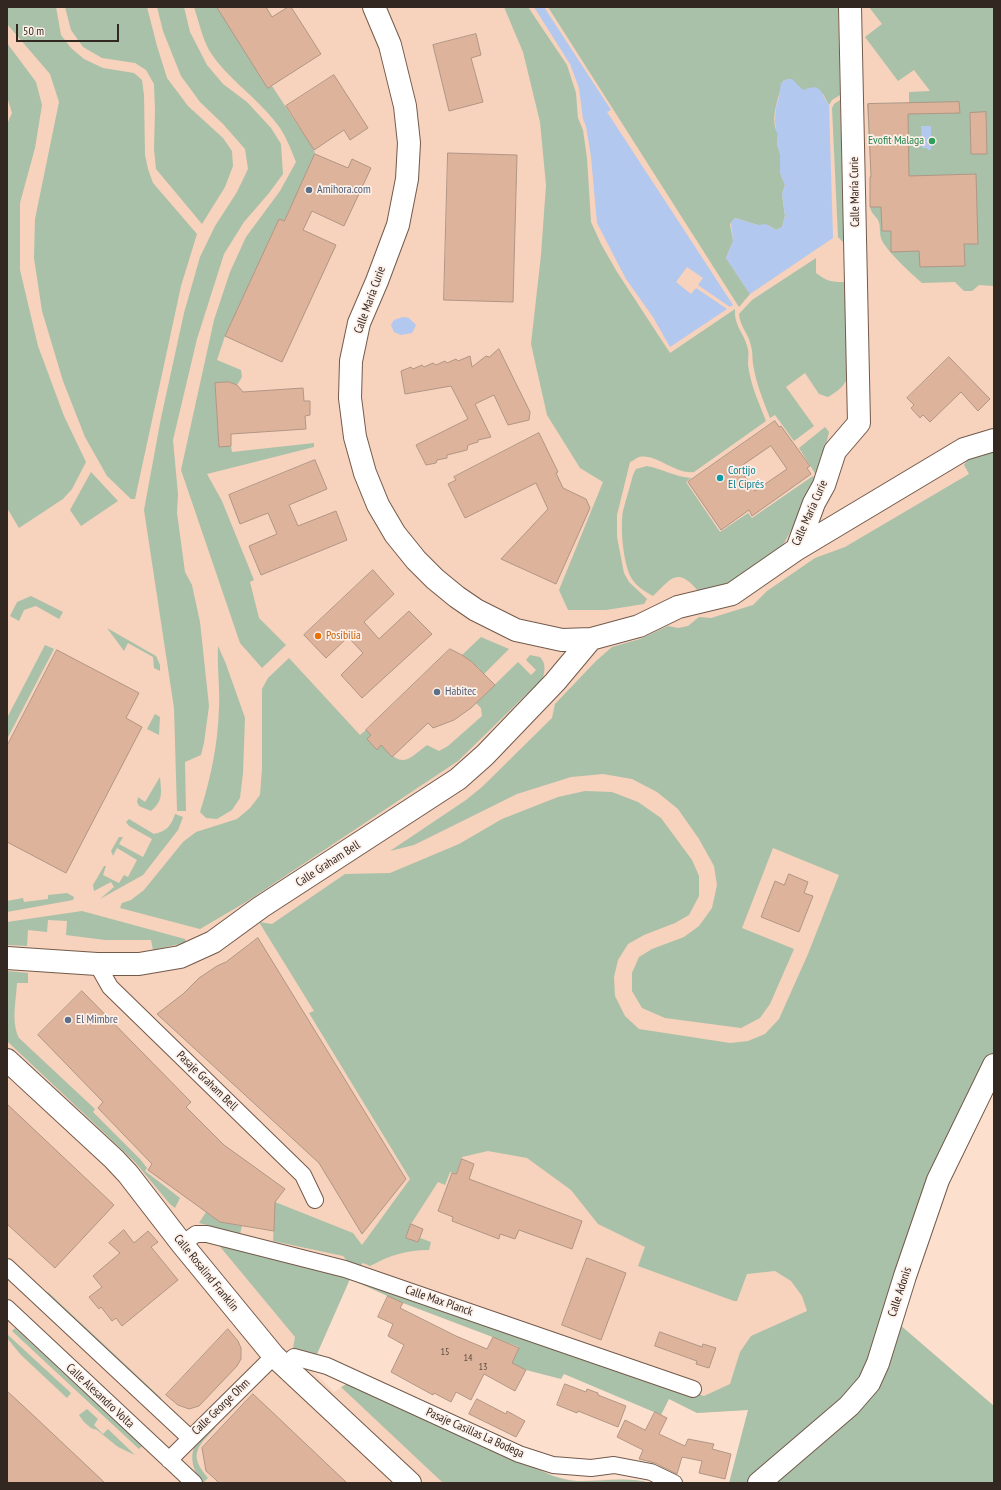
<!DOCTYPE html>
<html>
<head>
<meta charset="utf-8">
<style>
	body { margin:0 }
	#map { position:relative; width:1001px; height:1490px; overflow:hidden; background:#fddfcd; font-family:"PT Sans Narrow",sans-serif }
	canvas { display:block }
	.frame { position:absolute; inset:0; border:8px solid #322721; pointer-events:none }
	.scale { position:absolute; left:16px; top:24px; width:103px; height:18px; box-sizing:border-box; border:2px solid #322721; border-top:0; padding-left:5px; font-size:12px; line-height:14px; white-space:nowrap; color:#322721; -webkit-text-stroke:3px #fdf0e9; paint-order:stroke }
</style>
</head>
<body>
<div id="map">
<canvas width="1001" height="1490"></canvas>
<div class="frame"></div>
<div class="scale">50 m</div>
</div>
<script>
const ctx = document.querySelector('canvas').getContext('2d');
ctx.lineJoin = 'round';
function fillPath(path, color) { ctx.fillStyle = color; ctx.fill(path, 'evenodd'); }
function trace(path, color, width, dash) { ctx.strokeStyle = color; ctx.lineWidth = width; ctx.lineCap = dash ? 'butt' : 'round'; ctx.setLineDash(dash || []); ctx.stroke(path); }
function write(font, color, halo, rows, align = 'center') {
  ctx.font = font + ' "PT Sans Narrow",sans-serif'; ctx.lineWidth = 3.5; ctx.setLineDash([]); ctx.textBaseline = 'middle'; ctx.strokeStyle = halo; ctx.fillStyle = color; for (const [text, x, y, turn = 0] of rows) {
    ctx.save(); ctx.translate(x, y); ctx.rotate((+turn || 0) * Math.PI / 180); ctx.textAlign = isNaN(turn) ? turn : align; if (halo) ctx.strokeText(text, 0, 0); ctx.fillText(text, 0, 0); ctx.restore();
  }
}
fillPath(new Path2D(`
	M7 7H994V1055L748 1410 697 1413 669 1399 516 1346 403 1303 350 1279 317 1354H314L310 1368 334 1392 347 1384 553 1476 577 1481 613 1479 643 1481 650 1483H7Z`), '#f7d2bd');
fillPath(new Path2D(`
	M7 7H56L61 35 71 48 84 59 103 68 134 73 142 80 144 95 145 155 148 169 153 183 197 234 181 286 135 499H131L107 476 85 437 63 381 42 311 34 258 35 219 59 102 50 74 7 24Z
	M65 7H147L157 46 167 78 188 106 223 138 232 151 233 166 225 187 202 224 156 169 154 149 155 110 154 84 146 70 135 63 102 58 83 47 71 30Z
	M157 7H184L190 32 207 65 223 84 247 102 271 128 281 144 283 174 269 193 244 222 224 254 197 339 173 440 178 494 177 513 185 572 192 585 200 622 209 706 204 743 201 755 185 762 186 811H177L174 708 144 510 161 418 184 313 200 257 215 226 237 192 248 169 245 149 223 124 200 102 181 76 163 31Z
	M194 7H217L268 88 272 86 314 150 315 154 284 221 279 219 225 336 217 360 241 370 242 377 237 385 229 382 215 384 219 446H231L232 452 314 443V447L207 474 222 501 254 580 250 582 259 618 286 645 262 668 240 643 181 470 214 320 230 272 246 237 280 191 296 162C291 150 286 135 277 124 257 97 227 79 209 50 203 40 198 19 194 7Z
	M504 7H528L567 65 576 93 578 118 583 130 587 158 591 222 601 244 617 272 670 353 735 309C734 327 744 332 748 349 749 354 748 359 748 364 750 384 759 403 766 421L694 472C675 475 657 453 639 457 636 458 633 461 630 462L617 515V537L624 573 629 582 647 599 644 604 606 610H568L559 590 603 482 580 468 547 415 531 344 541 255 546 185 540 122 523 52Z
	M548 7H838L840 95 832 100 829 105 823 94 803 90 786 80 783 81C779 97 769 119 778 134L777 144 780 154V173L785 185 782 194 785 216 782 227 776 230 768 225H758L735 218 730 224 733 241 726 258 750 294 739 307Z
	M869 7H994V286L979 285 972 291H964L955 282 922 283C913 275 884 249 881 238 879 231 881 226 878 220 875 215 871 213 870 207V177L871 176 867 104 909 103V92L930 91 914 70 898 81 865 37 882 24Z
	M7 43 36 82 42 105 35 148 20 203V270L38 346 64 416 86 462 72 489 63 499 19 528 7 508V124L12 113 7 97Z
	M840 100V101L844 243 838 237 832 108 834 104Z
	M816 258V273C829 283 834 282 850 282 850 301 853 366 846 381 841 389 836 392 828 397L819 394 805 373 786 387 814 426 794 441 775 415 770 418C763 400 756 383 753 364 752 358 753 352 751 346 749 334 740 327 739 314L752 300Z
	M825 427 829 432 818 478 799 448Z
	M994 452V1055L865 1378 750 1483H729L748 1410 697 1413 669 1399 661 1415 564 1374 561 1379 526 1370 511 1363 519 1347 403 1303 350 1279 317 1354 293 1348 295 1337 217 1243 338 1272 343 1278 350 1279 352 1276 704 1396 730 1384 740 1352 751 1336 807 1311 802 1296 791 1281 775 1271 747 1274 737 1301H734L638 1266 645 1247 598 1224 571 1190 527 1158 488 1151 462 1157 456 1174 450 1172 445 1185 438 1182 411 1224 406 1238 418 1242 420 1238 431 1242 429 1250C406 1250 391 1255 370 1266L363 1263 359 1267 349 1263 343 1256 273 1241 275 1202 353 1233 362 1245 410 1179 309 1013 314 1011 259 922 272 924 345 874 390 873 459 844 502 819 558 797 585 791 612 792 638 802 661 818 692 860 699 876V896L689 915 675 923 644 935 628 944 618 960 614 977 615 996 625 1016 639 1029 730 1043 748 1041 765 1034 779 1019 808 954 839 875 773 848 742 928 794 949 770 1004 760 1018 741 1028 665 1018 642 1008 632 991V973L639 957 652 949 684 937 699 926 712 908 717 885 714 866 699 839 678 809 657 792 632 779 603 774 571 777 517 794 414 845 390 851 466 800 482 787 552 718 555 704 596 661 612 647 640 639 668 626 678 628 688 626 699 617 711 618 753 605 767 591 815 558 845 547 969 474 964 465 967 460Z
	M647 466C662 469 676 477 691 478L686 482 720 532 748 513 752 518 813 476 817 483 783 545 775 553 738 583 698 591C677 566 671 579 653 596 646 592 636 586 632 579 623 565 620 526 623 511 626 499 630 487 633 475L636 469Z
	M91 472 118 501 81 526 70 510Z
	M31 596 63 612 59 619 36 606 24 610 19 621 10 616 17 602Z
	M107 628 156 656 160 665V671L154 668 153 657 128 643 124 651Z
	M481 637 509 649 482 676 479 673 481 671 479 668 462 655Z
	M45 645 54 649 7 739V718Z
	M218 646 226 664 245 718 243 773 240 798 232 810 217 819 206 818 200 812C211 778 218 743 219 708 220 688 217 667 218 646Z
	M530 655 540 657C546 664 545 669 543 678L458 761 246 902 200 929 120 908 122 903 131 900 144 890 183 842 196 832 237 819 250 808 260 795 262 769V689L268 678 289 658 360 735 366 730 371 735 367 739 377 750 381 745C403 768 405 762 427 745L439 751 448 746 482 716 481 708 476 703 475 704 472 702 482 697 518 662 531 675 536 670 526 660Z
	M155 714 160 717 159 735 147 729Z
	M160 777C161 792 164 800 151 811L139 806 137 802 138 797 145 802Z
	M175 814 183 817 178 830 143 875 100 899 114 887 111 882 94 891 93 885 104 866H106L103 875 119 883 124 875 128 877 137 860 117 848 113 856 111 851 119 837H123L119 844 143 857 152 839 129 826 126 822 129 819 154 834C167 831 171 826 175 814Z
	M67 893 74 897 73 900 7 912V901L23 898 24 902 48 899V895Z
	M82 911 185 939 186 941 184 943 153 950 151 940H105L66 935 67 921 48 920 47 932 28 930 27 946 7 945V922Z
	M7 971 28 973V983H17C16 1001 11 1022 19 1038L95 1109 93 1112 140 1159 147 1168 145 1171 180 1198 175 1208 170 1204 135 1162 7 1041Z
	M206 1212 220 1222 242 1226 240 1234 199 1223Z
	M48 1292 161 1398 158 1401 45 1295Z
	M899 1324 994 1406V1483H775L869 1396Z
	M15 1328 142 1446 139 1449 12 1331Z
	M8 1335 71 1393 67 1398 21 1355 7 1338Z
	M347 1384 553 1476C561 1478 569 1481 578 1481 602 1482 626 1476 650 1483H443L341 1387Z
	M87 1409 98 1419 94 1425 103 1434 108 1429 135 1455 118 1447 97 1430 91 1428 84 1422 79 1415Z
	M213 1426 215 1428C197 1447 188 1455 208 1478L203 1483C193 1472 188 1455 197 1442 201 1436 208 1431 213 1426Z`), '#a9c1a8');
fillPath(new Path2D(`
	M534 7H544L611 110 607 112 733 305 730 307 698 285 703 278 687 267 676 282 691 294 696 288 727 309 670 347 653 317 626 279 597 223 591 157 586 126 583 119 579 88 570 64Z
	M787 79H792L803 90C823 82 819 92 829 105L833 238 750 294 726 258 733 241 731 222 735 218 758 225 766 224 776 230 782 227 785 216 782 194 785 185 780 173V154L777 144 778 134 776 131 775 121 776 107 779 97 781 83Z
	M921 126H931V150H928L927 148H922Z
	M403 317 409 318 416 325 412 333 401 335 394 332 391 325 394 320Z`), '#b2c8ee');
const building = new Path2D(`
	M217 7H266L272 17 288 7H291L321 54 268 88Z
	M476 34 481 55 471 58 483 102 449 111 433 45Z
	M334 75 368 128 350 140 344 130 314 150 286 106Z
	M959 102 960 113 908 114 909 176 976 174 978 244H964L965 266 920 267 919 251 891 252V231H882L881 207H870V177H871L868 104Z
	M986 112 987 154H971L970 113Z
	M448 153 517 155 513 302 444 300Z
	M315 154 348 168 352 159 371 168 344 226 312 211 303 230 336 245 282 362 225 336 279 219 284 221Z
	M499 349 530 412 529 420 508 425 494 395 475 404 491 437 478 440V442L468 445 467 450 447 455V458L437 460 436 463 426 465 416 445 468 419 451 386 405 394 401 371 411 367 413 369 422 365 424 367 433 363 436 365 445 361 447 363 456 359 458 361 470 356 472 367 486 356 489 357Z
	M949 357 990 399 978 411 961 392 930 422 923 415 920 418 911 408 914 405 907 398Z
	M229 382 237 385 243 392 303 388 304 401H310V415L305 416 306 429 231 434V446L219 447 215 383Z
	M775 421 779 427 781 426 810 466 807 468 811 474 752 516 749 510 721 530 688 482ZM771 446 787 469 755 491 739 468Z
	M539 433 558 472 556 473 563 488 586 499 590 508 556 584 501 559 548 509 536 483 465 518 448 484 456 480 454 477Z
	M315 460 327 489 289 505 298 526 336 511 347 540 261 575 249 546 277 534 268 513 240 524 229 495Z
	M373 570 394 594 364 622 379 639 409 611 432 634 362 698 341 675 363 653 348 637 326 658 304 635Z
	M450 649 462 655 472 662 495 685 471 708 454 720 433 728 428 723 392 757 381 745 377 750 367 739 371 735 366 730Z
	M57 650 139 693 126 718 142 727 66 873 7 842V746Z
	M789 874 808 882 804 893 813 896 799 932 761 917 775 881 784 885Z
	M258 938 406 1179 362 1234 319 1163 157 1014 183 994 199 978 217 966 226 962Z
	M82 991 191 1102 186 1107 224 1145 285 1189 275 1202 274 1231 220 1222 148 1170 152 1164 98 1108 103 1102 38 1035Z
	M7 1104 114 1205 55 1268 7 1224Z
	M462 1159 474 1164 469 1179 582 1221 572 1249 519 1230 515 1239 500 1234 499 1239 452 1221 453 1217 438 1211 452 1173 456 1174Z
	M411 1224 423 1229 418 1242 406 1238Z
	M124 1230 134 1243 148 1231 158 1242 151 1247 178 1280 122 1326 116 1318 112 1321 101 1307 99 1309 89 1297 102 1287 93 1276 120 1253 109 1243Z
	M587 1258 626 1273 601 1340 562 1325Z
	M388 1296 403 1303 400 1308 456 1336 487 1349 493 1337 519 1348 512 1363 526 1370 515 1391 484 1374 471 1400 456 1392 451 1402 434 1393 433 1395 391 1372 404 1345 388 1336 393 1324 378 1317Z
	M228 1329 238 1341 241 1348V1359L237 1366 199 1406 189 1409 178 1405 166 1395Z
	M660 1332 702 1347 703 1344 716 1348 709 1368 696 1364 697 1361 655 1346Z
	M565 1384 586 1392 587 1389 598 1393V1395L626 1406 618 1427 578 1411 577 1413 557 1405Z
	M7 1391 34 1416 105 1483H7Z
	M253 1394 269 1409 347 1483H219L214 1478 206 1471 202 1448Z
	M477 1399 506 1414 507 1411 525 1421 516 1437 469 1414Z
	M655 1412 667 1418 659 1434 685 1446 688 1439 714 1444 712 1449 731 1454 725 1479 699 1473 702 1461 682 1457 677 1474 655 1463 639 1459 643 1450 617 1437 625 1420 645 1430Z`);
fillPath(building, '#ddb49b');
trace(building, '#b19685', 1);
const street = new Path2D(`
	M97 964 110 987 303 1175 315 1200
	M182 1244 196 1234H207L345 1269 693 1389
	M7 1267 190 1438
	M7 1308 194 1483
	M285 1366 294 1357 327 1366 519 1454 553 1465 591 1468 614 1465 651 1472 674 1483
	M169 1460 274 1356`);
const secondary = new Path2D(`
	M374 7 390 45 405 106 409 143 407 179 398 225 377 281 359 323 351 361 350 398 355 437 365 473 378 505 395 534 416 560 435 579 457 597 476 610 516 630 562 640 591 639 639 626 678 607 732 594 797 549 814 503 824 485 835 451 859 423 850 7
	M797 549 964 449 994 440
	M7 958 97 964H139L180 957 213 942 261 907 458 779 485 755 555 682 591 639
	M7 1060 114 1159 128 1174 182 1244 274 1356 410 1483
	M759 1483 849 1406 869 1383 878 1363 905 1276 938 1180 994 1065`);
trace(street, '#735a4b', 18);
trace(secondary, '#735a4b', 24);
trace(street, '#fff', 16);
trace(secondary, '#fff', 22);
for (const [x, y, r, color] of [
	[932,141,4,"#2e9e5b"],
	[309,190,4,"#5c6f8a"],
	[720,478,4,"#0f9aa8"],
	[318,636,4,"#e8710a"],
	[437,692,4,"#5c6f8a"],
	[68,1020,4,"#5c6f8a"]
]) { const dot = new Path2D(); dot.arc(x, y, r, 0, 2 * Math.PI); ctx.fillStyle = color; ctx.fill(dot); trace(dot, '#fdf0e9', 1.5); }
write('10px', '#5d4a40', null, [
	["15",445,1352],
	["14",468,1358],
	["13",483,1367]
]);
write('12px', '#27864d', '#fdf0e9', [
	["Evofit Malaga",924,141]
], 'right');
write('12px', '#4e5e75', '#fdf0e9', [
	["Amihora.com",317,190],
	["Habitec",445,692],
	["El Mimbre",76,1020]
], 'left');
write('12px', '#322721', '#fdf0e9', [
	["Calle María Curie",855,192,-91],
	["Calle María Curie",370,300,-70],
	["Calle María Curie",810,513,-66],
	["Calle Graham Bell",328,864,-33],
	["Pasaje Graham Bell",207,1081,44],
	["Calle Rosalind Franklin",206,1273,51],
	["Calle Adonis",900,1292,-72],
	["Calle Max Planck",439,1301,19],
	["Calle Alesandro Volta",100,1396,43],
	["Calle George Ohm",221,1407,-44],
	["Pasaje Casillas La Bodega",475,1433,24]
]);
write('12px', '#0d838f', '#fdf0e9', [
	["Cortijo",728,471],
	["El Ciprés",728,485]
], 'left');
write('12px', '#c56008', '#fdf0e9', [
	["Posibilia",326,636]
], 'left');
</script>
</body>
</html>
